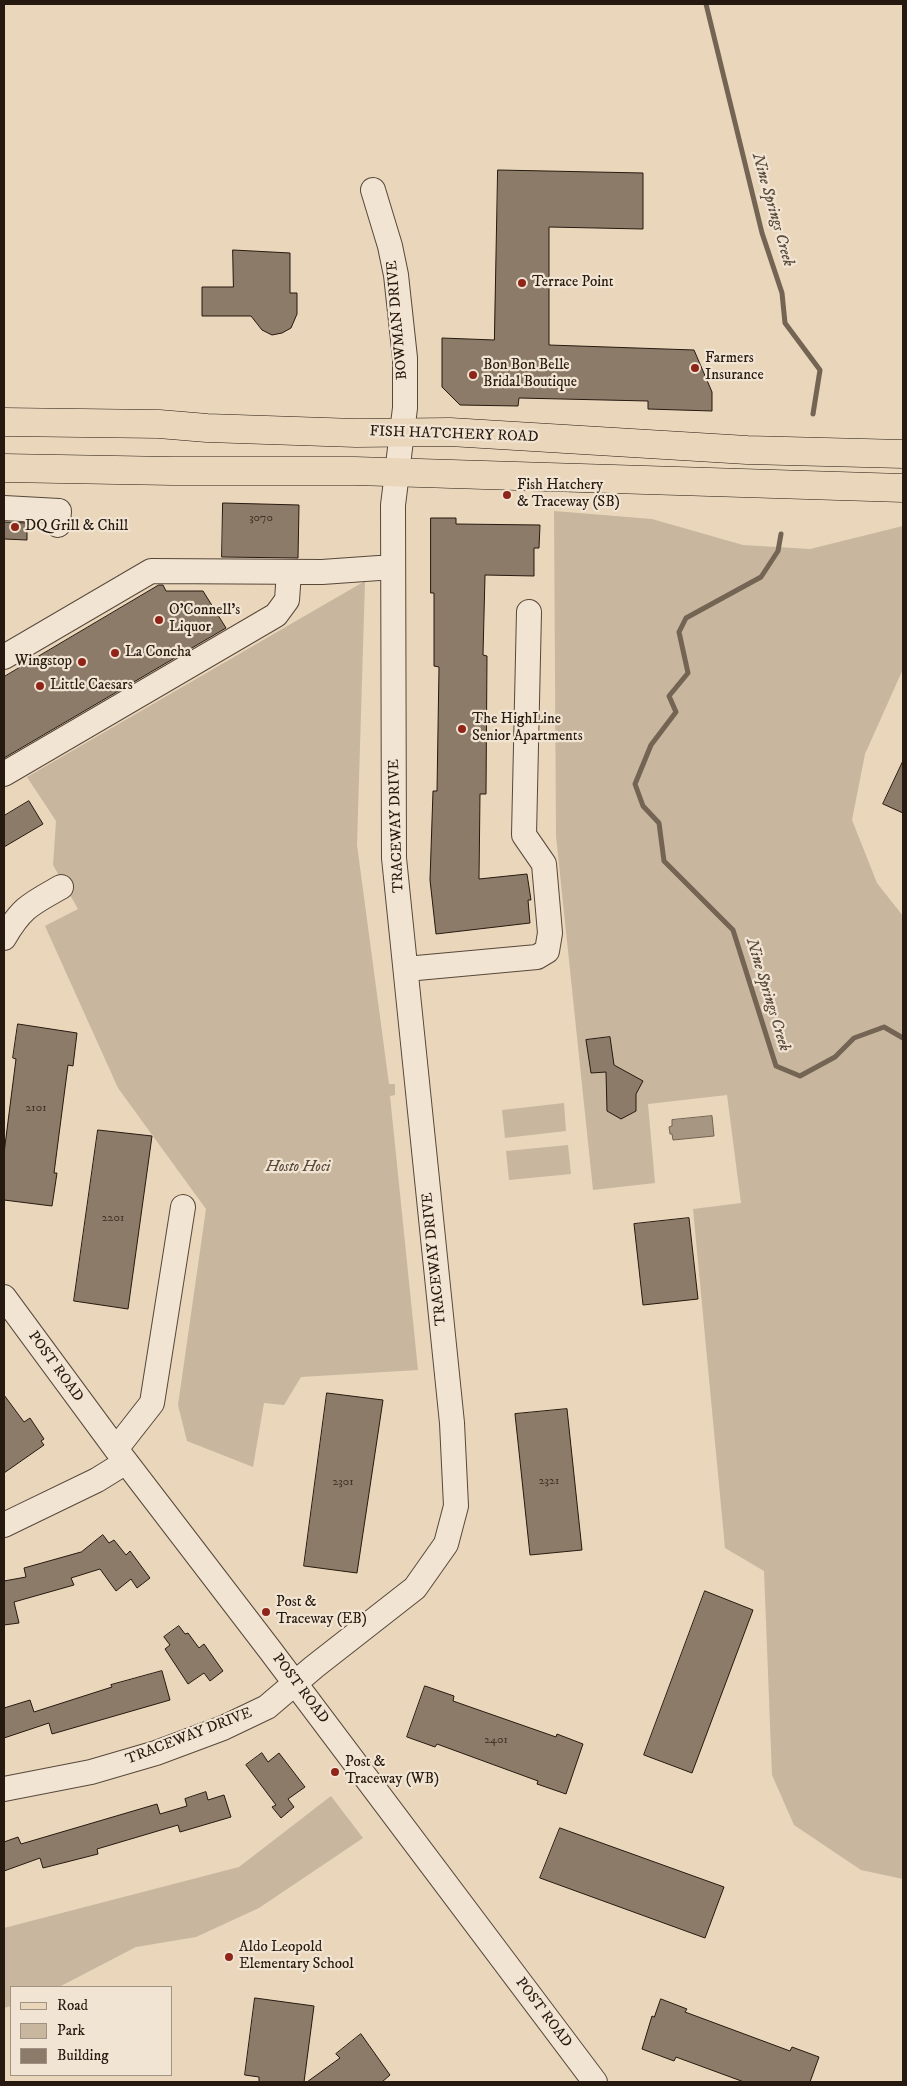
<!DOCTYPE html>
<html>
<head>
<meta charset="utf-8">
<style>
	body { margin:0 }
	#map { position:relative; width:907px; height:2086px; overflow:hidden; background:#e9d6bb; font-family:"IM FELL DW Pica",serif }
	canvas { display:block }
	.frame { position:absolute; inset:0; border:5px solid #26190f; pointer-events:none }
	.legend { position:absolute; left:10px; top:1986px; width:162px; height:90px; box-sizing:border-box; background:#f1e4d3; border:1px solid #a09385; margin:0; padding:6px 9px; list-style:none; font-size:15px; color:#26190f }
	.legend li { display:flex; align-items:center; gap:10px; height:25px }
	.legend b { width:25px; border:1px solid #a09385 }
</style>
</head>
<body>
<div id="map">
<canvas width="907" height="2086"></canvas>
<div class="frame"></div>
<ul class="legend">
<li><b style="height:6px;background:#e9d6bb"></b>Road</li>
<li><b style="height:14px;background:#c8b69e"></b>Park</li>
<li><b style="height:14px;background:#8b7b68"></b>Building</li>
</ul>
</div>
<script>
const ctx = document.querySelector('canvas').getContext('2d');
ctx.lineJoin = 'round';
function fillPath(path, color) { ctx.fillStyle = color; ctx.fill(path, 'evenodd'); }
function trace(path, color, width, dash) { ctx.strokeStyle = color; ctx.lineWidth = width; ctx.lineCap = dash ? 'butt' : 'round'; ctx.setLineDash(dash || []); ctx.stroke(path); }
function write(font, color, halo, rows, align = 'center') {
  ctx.font = font + ' "IM FELL DW Pica",serif'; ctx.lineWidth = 4.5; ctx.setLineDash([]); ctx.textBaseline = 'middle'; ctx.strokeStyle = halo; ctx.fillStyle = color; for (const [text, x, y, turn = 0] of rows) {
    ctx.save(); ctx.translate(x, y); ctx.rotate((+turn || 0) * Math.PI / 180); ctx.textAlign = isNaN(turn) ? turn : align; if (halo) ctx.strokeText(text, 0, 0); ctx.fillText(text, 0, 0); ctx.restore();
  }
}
fillPath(new Path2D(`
	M554 511 652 519 743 545 810 549 903 526V669L865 754 852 820 877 883 903 916V1879L861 1870 794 1825 772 1775 764 1571 725 1548 693 1209 741 1203 727 1095 648 1104 655 1183 593 1190 556 836Z
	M365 581 357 845 389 1084H395V1095L390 1096 418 1370 301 1377 284 1405 264 1403 253 1467 187 1441 178 1405 206 1209 118 1088 45 926 78 909 53 865 56 821 27 777Z
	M564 1103 566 1131 505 1138 502 1110Z
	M568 1145 571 1174 509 1180 506 1151Z
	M331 1796 363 1838 259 1908 196 1937 136 1947 59 1987H11V2006L4 2008V1928L239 1867Z`), '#c8b69e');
const water = new Path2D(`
	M712 1116 714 1136 673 1140 672 1134H670L669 1127 672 1126V1120Z`);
fillPath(water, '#a79681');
trace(water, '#736453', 1);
trace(new Path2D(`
	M706 4 762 233 782 293 785 323 820 370 813 414
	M781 534 778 551 761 577 686 618 679 632 688 673 669 696 676 712 651 745 635 784 643 806 659 823 664 861 733 930 776 1066 800 1076 835 1057 854 1038 884 1027 903 1038`), '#736453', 5);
const building = new Path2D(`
	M498 170 643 173V229L549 227V345L694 350 712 392V411L648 409V401L519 398 518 406 460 405 442 387V338L494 340Z
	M233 250 290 253V293H297V314L291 328 282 333 272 335 262 330 251 316H202V287H233Z
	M223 503 299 505 298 558 222 557Z
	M431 518H456V524L540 525 539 548H534V576L485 575 483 655 487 656 486 794H480L479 879 527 874 531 900H528L530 923 436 934 430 880 433 791H437L439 667 434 666V593H431Z
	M4 522 27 523V540L4 539Z
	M159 585H163L166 591H203L226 628 4 758V677Z
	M903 761V813L883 804Z
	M29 801 43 824 4 847V816Z
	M18 1024 77 1033 73 1066 68 1065 54 1173H57L52 1206 4 1200V1153L16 1059 13 1058Z
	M610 1037 614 1065 643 1081 636 1094V1111L621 1119 607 1111 606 1072 591 1073 586 1040Z
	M98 1130 152 1136 128 1309 74 1301Z
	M689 1218 698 1299 643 1305 634 1224Z
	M327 1393 383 1400 357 1573 304 1566Z
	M4 1395 24 1422 30 1418 44 1439 41 1441 44 1445 4 1473Z
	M567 1409 582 1550 530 1555 515 1414Z
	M103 1535 109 1543 114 1540 126 1555 130 1551 150 1578 137 1588 131 1579 116 1591 100 1569 71 1578 74 1585 14 1602 19 1623 4 1625V1581L26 1577 24 1568 81 1552Z
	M705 1591 753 1610 692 1773 644 1755Z
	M179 1626 185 1634 188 1633 199 1648 204 1644 223 1671 210 1681 204 1673 188 1684 165 1649 170 1645 164 1637Z
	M162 1671 170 1700 52 1734 49 1723 4 1738V1708L30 1700 34 1712 112 1687 111 1685Z
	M425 1686 454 1696 453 1701 556 1737 557 1734 583 1744 566 1794 537 1784 538 1781 437 1744 435 1747 407 1737Z
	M262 1753 268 1762 279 1753 305 1787 288 1799 294 1807 281 1818 272 1807 276 1805 246 1765Z
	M206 1792 208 1800 224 1795 231 1817 180 1832 178 1825 97 1849 98 1854 43 1868 40 1858 4 1871V1842L18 1837 21 1844 157 1804 160 1814 187 1806 185 1799Z
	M560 1828 724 1887 705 1938 540 1878Z
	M255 1998 314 2006 304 2082H259V2077L245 2075Z
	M661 1999 687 2009 685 2012 790 2051 792 2047 819 2057 810 2082H744L676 2057 674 2061 642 2049 652 2016 654 2017Z
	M361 2034 390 2075 382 2082H307L340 2058 336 2054Z`);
fillPath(building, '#8b7b68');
trace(building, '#26190f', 1);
const minor = new Path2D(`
	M4 508 59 511 58 525
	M4 657 151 571 322 572 393 567
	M4 774 276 615 287 600 289 572
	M4 938C22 907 31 904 61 887
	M406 969 537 957 547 951 550 933 544 864 524 835 529 612
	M4 1297 116 1449 270 1650 595 2082
	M116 1449 152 1403 183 1207
	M4 1525 97 1480 126 1462
	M4 1789 91 1772 156 1753 223 1728 267 1707 314 1667 415 1588 446 1544 456 1506 452 1423 394 858 393 505 405 408V358L396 275 390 246 373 190`);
const major = new Path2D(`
	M4 422 159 424 207 428 356 433 450 432 747 450 903 454
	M4 468 172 471H355L903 488`);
trace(minor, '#57483a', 26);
trace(major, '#26190f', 29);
trace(minor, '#f1e4d3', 24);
trace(major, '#e9d6bb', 28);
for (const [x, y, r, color] of [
	[522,283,5,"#8f2418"],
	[695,368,5,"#8f2418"],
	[473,375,5,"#8f2418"],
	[507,495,5,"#8f2418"],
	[15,527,5,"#8f2418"],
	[159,620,5,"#8f2418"],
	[115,653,5,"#8f2418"],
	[82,662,5,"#8f2418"],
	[40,686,5,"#8f2418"],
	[462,729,5,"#8f2418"],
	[266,1612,5,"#8f2418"],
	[335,1772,5,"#8f2418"],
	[229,1957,5,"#8f2418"]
]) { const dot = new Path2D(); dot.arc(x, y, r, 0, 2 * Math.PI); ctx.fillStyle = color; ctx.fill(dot); trace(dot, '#f1e4d3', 2); }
write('12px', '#3f3225', null, [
	["3070",261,519],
	["2101",36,1109],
	["2201",113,1219],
	["2321",549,1482],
	["2301",343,1483],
	["2401",496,1741]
]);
write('15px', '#26190f', '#f1e4d3', [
	["Terrace Point",532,283],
	["Farmers",705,359],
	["Insurance",705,376],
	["Bon Bon Belle",483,366],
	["Bridal Boutique",483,383],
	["Fish Hatchery",517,486],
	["& Traceway (SB)",517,503],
	["DQ Grill & Chill",25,527],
	["O'Connell's",169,611],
	["Liquor",169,628],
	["La Concha",125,653],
	["Wingstop",72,662,"right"],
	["Little Caesars",50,686],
	["The HighLine",472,720],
	["Senior Apartments",472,737],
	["Post &",276,1603],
	["Traceway (EB)",276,1620],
	["Post &",345,1763],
	["Traceway (WB)",345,1780],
	["Aldo Leopold",239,1948],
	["Elementary School",239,1965]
], 'left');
write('15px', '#26190f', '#f1e4d3', [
	["BOWMAN DRIVE",398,320,-95],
	["FISH HATCHERY ROAD",454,435,2],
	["TRACEWAY DRIVE",397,826,-92],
	["TRACEWAY DRIVE",435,1259,-96],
	["POST ROAD",55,1367,54],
	["POST ROAD",300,1689,53],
	["TRACEWAY DRIVE",189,1737,-21],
	["POST ROAD",543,2013,53]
]);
write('italic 15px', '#57483a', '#f1e4d3', [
	["Hosto Hoci",298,1168]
]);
write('italic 16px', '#5a4b3d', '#f1e4d3', [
	["Nine Springs Creek",772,210,74],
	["Nine Springs Creek",767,995,73]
]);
</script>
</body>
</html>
